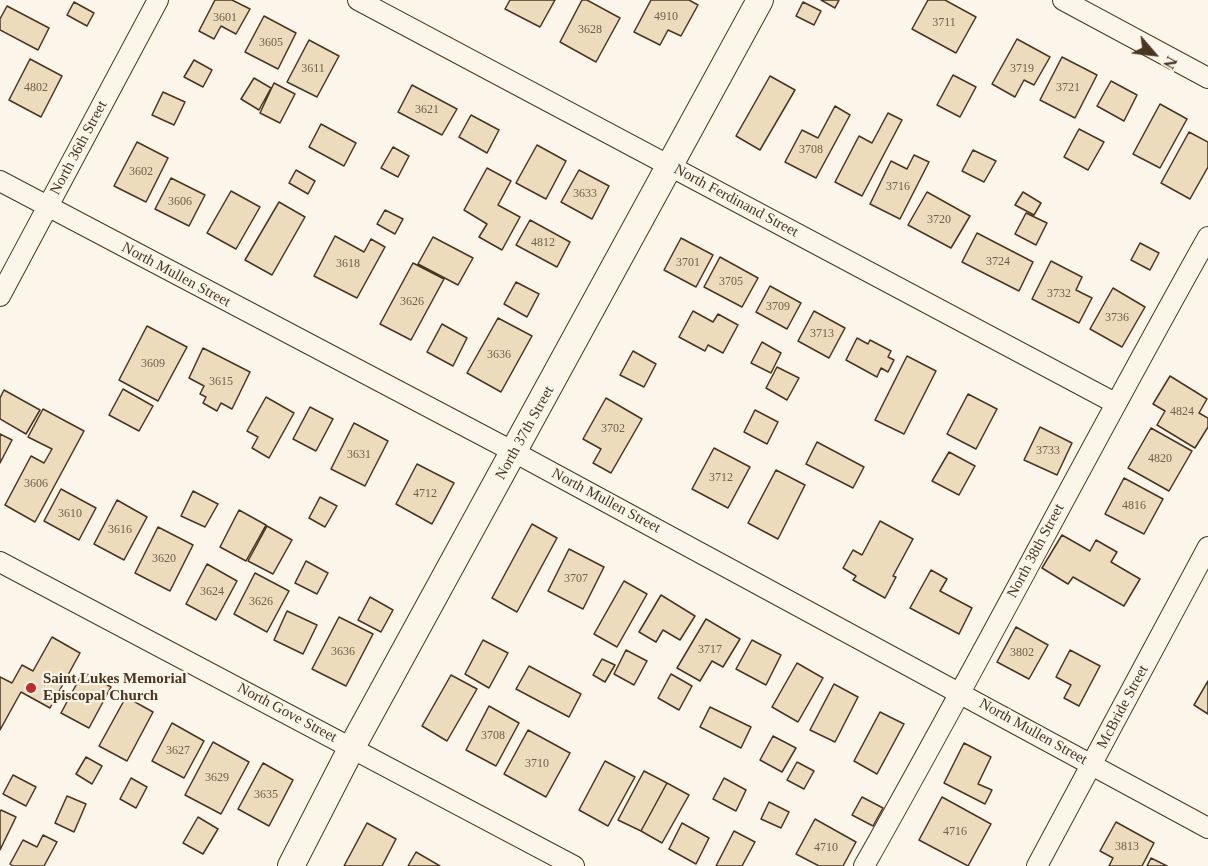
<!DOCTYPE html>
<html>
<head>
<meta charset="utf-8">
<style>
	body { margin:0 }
	#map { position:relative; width:1208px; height:866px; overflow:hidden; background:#fbf6e9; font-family:"Times New Roman",serif }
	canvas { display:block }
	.north { position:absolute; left:1124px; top:24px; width:60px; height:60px; -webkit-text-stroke:4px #fbf6e9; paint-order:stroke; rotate:118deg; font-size:16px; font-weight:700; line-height:24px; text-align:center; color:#4a3520 }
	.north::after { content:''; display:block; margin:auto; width:21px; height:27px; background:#4a3520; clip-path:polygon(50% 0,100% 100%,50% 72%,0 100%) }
</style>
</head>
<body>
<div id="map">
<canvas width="1208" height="866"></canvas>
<div class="north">N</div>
</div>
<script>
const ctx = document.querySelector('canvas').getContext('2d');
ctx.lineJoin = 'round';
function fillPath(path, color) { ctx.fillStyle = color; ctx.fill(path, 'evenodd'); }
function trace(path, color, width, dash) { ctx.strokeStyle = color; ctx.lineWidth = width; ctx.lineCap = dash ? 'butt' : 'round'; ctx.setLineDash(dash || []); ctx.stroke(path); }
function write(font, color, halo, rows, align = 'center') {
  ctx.font = font + ' "Times New Roman",serif'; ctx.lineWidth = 4.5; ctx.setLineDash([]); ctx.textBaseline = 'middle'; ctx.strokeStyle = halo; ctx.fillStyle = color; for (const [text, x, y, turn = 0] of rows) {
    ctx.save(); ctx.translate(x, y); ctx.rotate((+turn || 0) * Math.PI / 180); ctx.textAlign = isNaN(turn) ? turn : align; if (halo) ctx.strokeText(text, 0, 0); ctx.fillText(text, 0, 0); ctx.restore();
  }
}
const building = new Path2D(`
	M215 0H232L250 9 236 34 221 26 214 39 199 31Z
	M510 0H555L540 27 505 9Z
	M582 0H587L620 18 596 62 560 42Z
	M651 0H689L698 5 681 36 668 30 660 45 634 32Z
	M821 0H839L835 8Z
	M928 0H945L976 17 956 53 912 29Z
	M74 2 94 13 87 26 67 15Z
	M803 2 821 11 814 25 796 16Z
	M7 6 49 28 38 50 0 30V19Z
	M264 16 296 33 278 69 245 52Z
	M1017 39 1050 57 1034 85 1024 80 1015 97 992 84Z
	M309 40 339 56 317 97 287 82Z
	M1062 57 1097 75 1075 118 1040 100Z
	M30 59 62 76 41 117 9 100Z
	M194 60 212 70 203 87 184 77Z
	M953 75 976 87 960 117 937 105Z
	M770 76 795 90 760 150 736 136Z
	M254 78 271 88 259 110 241 99Z
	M1111 81 1137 95 1124 121 1097 106Z
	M274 83 295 94 280 123 260 113Z
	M412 85 457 109 442 135 398 112Z
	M163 92 185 102 174 125 152 115Z
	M1160 104 1187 119 1160 168 1133 154Z
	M835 106 850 115 816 178 785 162 802 130 818 138Z
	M888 113 902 120 862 196 835 182 859 136 872 143Z
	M471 115 499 130 487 153 459 137Z
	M321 124 356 143 344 166 309 147Z
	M1079 129 1104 142 1088 170 1064 157Z
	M1189 132 1208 142V167L1190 199 1161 183Z
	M137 142 168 158 146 202 114 186Z
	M537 145 566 161 546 199 516 183Z
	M393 147 409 156 398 177 381 168Z
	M973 150 996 161 984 182 962 171Z
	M914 155 929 162 900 219 870 204 891 161 907 169Z
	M487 168 511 181 498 205 520 217 502 250 479 237 487 224 464 210Z
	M296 170 315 181 308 194 289 183Z
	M579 170 609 186 592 219 561 202Z
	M171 178 205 195 189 226 155 209Z
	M231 191 260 207 236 249 207 233Z
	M927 192 970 216 951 248 908 225Z
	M1023 192 1041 203 1034 215 1015 205Z
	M279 202 305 217 272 275 245 260Z
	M385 210 403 219 395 234 377 224Z
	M1026 213 1047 223 1036 245 1015 234Z
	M530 220 570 242 557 267 516 245Z
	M977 233 1033 262 1019 291 962 262Z
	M335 236 364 252 371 239 385 247 357 298 314 276Z
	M433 237 473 258 458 285 418 264Z
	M681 238 713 255 696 287 664 270Z
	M1140 243 1159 253 1150 270 1131 260Z
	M720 257 758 278 742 307 704 287Z
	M1051 261 1082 277 1076 290 1092 298 1079 323 1032 299Z
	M413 263 444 279 411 340 380 324Z
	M516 282 539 294 527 317 504 304Z
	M770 286 801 303 787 329 756 312Z
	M1113 288 1145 307 1122 347 1090 329Z
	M693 311 713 322 718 314 738 325 723 353 708 345 705 351 679 337Z
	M814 311 845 328 829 358 798 341Z
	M498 318 532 336 501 392 467 373Z
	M442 324 467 338 453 366 427 352Z
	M147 326 187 347 158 401 119 380Z
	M857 338 868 344 870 340 891 351 888 357 894 360 888 372 881 368 877 377 846 360Z
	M762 342 781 353 771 373 751 363Z
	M203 348 250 372 232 409 221 403 217 411 203 403 206 397 200 394 204 386 189 378Z
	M633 351 656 364 644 387 620 375Z
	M907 356 936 371 904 434 875 420Z
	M777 367 799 378 787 400 766 388Z
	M1170 376 1207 399 1199 413 1208 418V427L1195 448 1157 425 1165 411 1153 404Z
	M123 389 153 406 139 431 109 415Z
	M4 390 40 410 26 434 0 419V398Z
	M968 394 997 409 976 449 947 434Z
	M266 397 294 413 269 458 252 448 258 437 247 431Z
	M606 398 642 419 611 473 593 463 601 449 583 439Z
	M310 407 333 419 316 451 293 439Z
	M43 409 84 431 35 522 5 505 31 456 44 463 52 449 28 437Z
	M755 410 778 422 767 444 744 432Z
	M354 423 388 441 365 486 331 469Z
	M1040 427 1072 443 1057 475 1024 460Z
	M1151 428 1192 451 1169 491 1128 468Z
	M0 434 12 440 0 463Z
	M817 442 864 467 853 488 806 464Z
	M714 448 750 467 728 508 692 489Z
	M949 452 975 466 959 495 932 481Z
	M417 464 454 483 432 524 396 504Z
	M776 470 805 485 778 539 748 523Z
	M1124 478 1163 499 1144 534 1105 514Z
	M61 489 96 508 79 540 44 521Z
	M193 491 218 504 205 527 181 516Z
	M320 497 337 506 325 527 309 518Z
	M117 500 147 517 124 560 94 544Z
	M239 510 266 525 246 561 220 547Z
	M880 521 913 539 893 576 896 577 885 598 853 580 856 576 843 568 853 550 862 555Z
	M532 524 557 538 517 612 492 598Z
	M267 526 292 540 273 574 248 561Z
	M158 527 193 545 170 591 135 573Z
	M1062 535 1090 551 1096 540 1117 552 1111 562 1140 579 1124 606 1073 577 1068 584 1042 568Z
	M569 549 604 567 583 609 548 591Z
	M306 561 328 573 317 594 295 583Z
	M207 564 237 581 216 620 186 604Z
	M931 570 947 579 940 591 972 608 959 634 910 608Z
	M255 573 289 591 267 632 234 614Z
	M624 581 647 594 617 647 594 634Z
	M661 595 695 616 680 640 663 630 656 642 639 632Z
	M370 597 393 610 381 632 358 620Z
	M287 611 317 625 303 654 274 640Z
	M339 617 373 634 346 686 312 669Z
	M706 619 740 639 723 667 712 661 700 681 677 668Z
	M1016 627 1048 645 1029 679 997 662Z
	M52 637 80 653 50 708 21 692 0 730V677L12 683 22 665 33 671Z
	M483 640 508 653 489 688 465 674Z
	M752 640 781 655 766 685 736 669Z
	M626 650 647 661 634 685 614 674Z
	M1070 650 1100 666 1079 706 1064 698 1071 685 1056 677Z
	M602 659 615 665 605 682 593 675Z
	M797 663 823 678 798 722 772 707Z
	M529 666 581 694 569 717 516 689Z
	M83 672 111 687 89 728 61 713Z
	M671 674 692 686 679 710 658 698Z
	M451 675 477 689 447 741 422 726Z
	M1208 681V714L1194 705Z
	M834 684 858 697 835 742 810 730Z
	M126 697 153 712 127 761 99 746Z
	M489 706 519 723 496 766 466 750Z
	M710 707 751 727 741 748 700 727Z
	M880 712 904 724 877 774 854 761Z
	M172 723 204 741 184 778 152 761Z
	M528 730 570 753 546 797 504 774Z
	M773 736 796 748 782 772 760 760Z
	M213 742 249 762 221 814 185 795Z
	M964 743 991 757 978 784 992 790 985 804 944 783Z
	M86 757 102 766 92 784 76 774Z
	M605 761 635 777 608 826 579 810Z
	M797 762 814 771 804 789 787 780Z
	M263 763 293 780 269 826 238 809Z
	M644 771 667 783 641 831 618 820Z
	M13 775 36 787 26 806 3 794Z
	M131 778 147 787 136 808 120 799Z
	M724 778 746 790 736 811 713 799Z
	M667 783 689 795 662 843 641 831Z
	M67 796 86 804 74 832 55 823Z
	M862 797 883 808 873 826 852 815Z
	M942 797 991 824 968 866 919 840Z
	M769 802 789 812 781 828 761 819Z
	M1 810 16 817 0 850V812Z
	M198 817 218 829 203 854 183 843Z
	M815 819 856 842 843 866H819L796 854Z
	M1116 822 1154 843 1142 866H1109L1113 858 1100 851Z
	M367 823 396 839 382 866H344Z
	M682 823 709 838 696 864 669 849Z
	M734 831 755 842 742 866H716Z
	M43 835 57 842 44 866H13L10 864 23 840 37 847Z
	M416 852 440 866H408Z
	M1151 858 1167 866H1147Z`);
fillPath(building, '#ecdcbc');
trace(building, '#4a3520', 1.5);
const minor = new Path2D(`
	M358 0 1115 403
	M1063 0 1208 78
	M0 181 514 452 1208 828
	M0 296 158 0
	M0 562 574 866
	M864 866C982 658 1091 445 1208 237
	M1037 866 1208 547`);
const tertiary = new Path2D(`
	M291 866 352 747 760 0`);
trace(minor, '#4a3520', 22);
trace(tertiary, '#4a3520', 28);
trace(minor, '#fbf6e9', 20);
trace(tertiary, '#fbf6e9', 26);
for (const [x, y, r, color] of [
	[31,688,6,"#c62828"]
]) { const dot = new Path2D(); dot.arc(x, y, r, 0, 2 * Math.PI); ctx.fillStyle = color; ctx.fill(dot); trace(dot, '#fbf6e9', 2); }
write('12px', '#725f47', null, [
	["4910",666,17],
	["3601",225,18],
	["3711",944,23],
	["3628",590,30],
	["3605",271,43],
	["3611",313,69],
	["3719",1022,69],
	["4802",36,88],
	["3721",1068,88],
	["3621",427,110],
	["3708",811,150],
	["3602",141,172],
	["3716",898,187],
	["3633",585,194],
	["3606",180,202],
	["3720",939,220],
	["4812",543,243],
	["3724",998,262],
	["3701",688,263],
	["3618",348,264],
	["3705",731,282],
	["3732",1059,294],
	["3626",412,302],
	["3709",778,307],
	["3736",1117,318],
	["3713",822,334],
	["3636",499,355],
	["3609",153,364],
	["3615",221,382],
	["4824",1182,412],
	["3702",613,429],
	["3733",1048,451],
	["3631",359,455],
	["4820",1160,459],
	["3712",721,478],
	["3606",36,484],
	["4712",425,494],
	["4816",1134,506],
	["3610",70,514],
	["3616",120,530],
	["3620",164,559],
	["3707",576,579],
	["3624",212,592],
	["3626",261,602],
	["3717",710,650],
	["3636",343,652],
	["3802",1022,653],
	["3708",493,736],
	["3627",178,751],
	["3710",537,764],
	["3629",217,778],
	["3635",266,795],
	["4716",955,832],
	["3813",1127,847],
	["4710",826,848]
]);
write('15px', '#4a3520', '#fbf6e9', [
	["North 36th Street",79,148,-62],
	["North Ferdinand Street",736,201,28],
	["North Mullen Street",176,275,28],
	["North 37th Street",525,433,-61],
	["North Mullen Street",606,501,28],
	["North 38th Street",1036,551,-62],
	["McBride Street",1123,707,-62],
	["North Gove Street",287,713,28],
	["North Mullen Street",1033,732,29]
]);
write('bold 15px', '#4a3520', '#fbf6e9', [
	["Saint Lukes Memorial",43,679],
	["Episcopal Church",43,696]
], 'left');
</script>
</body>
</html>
